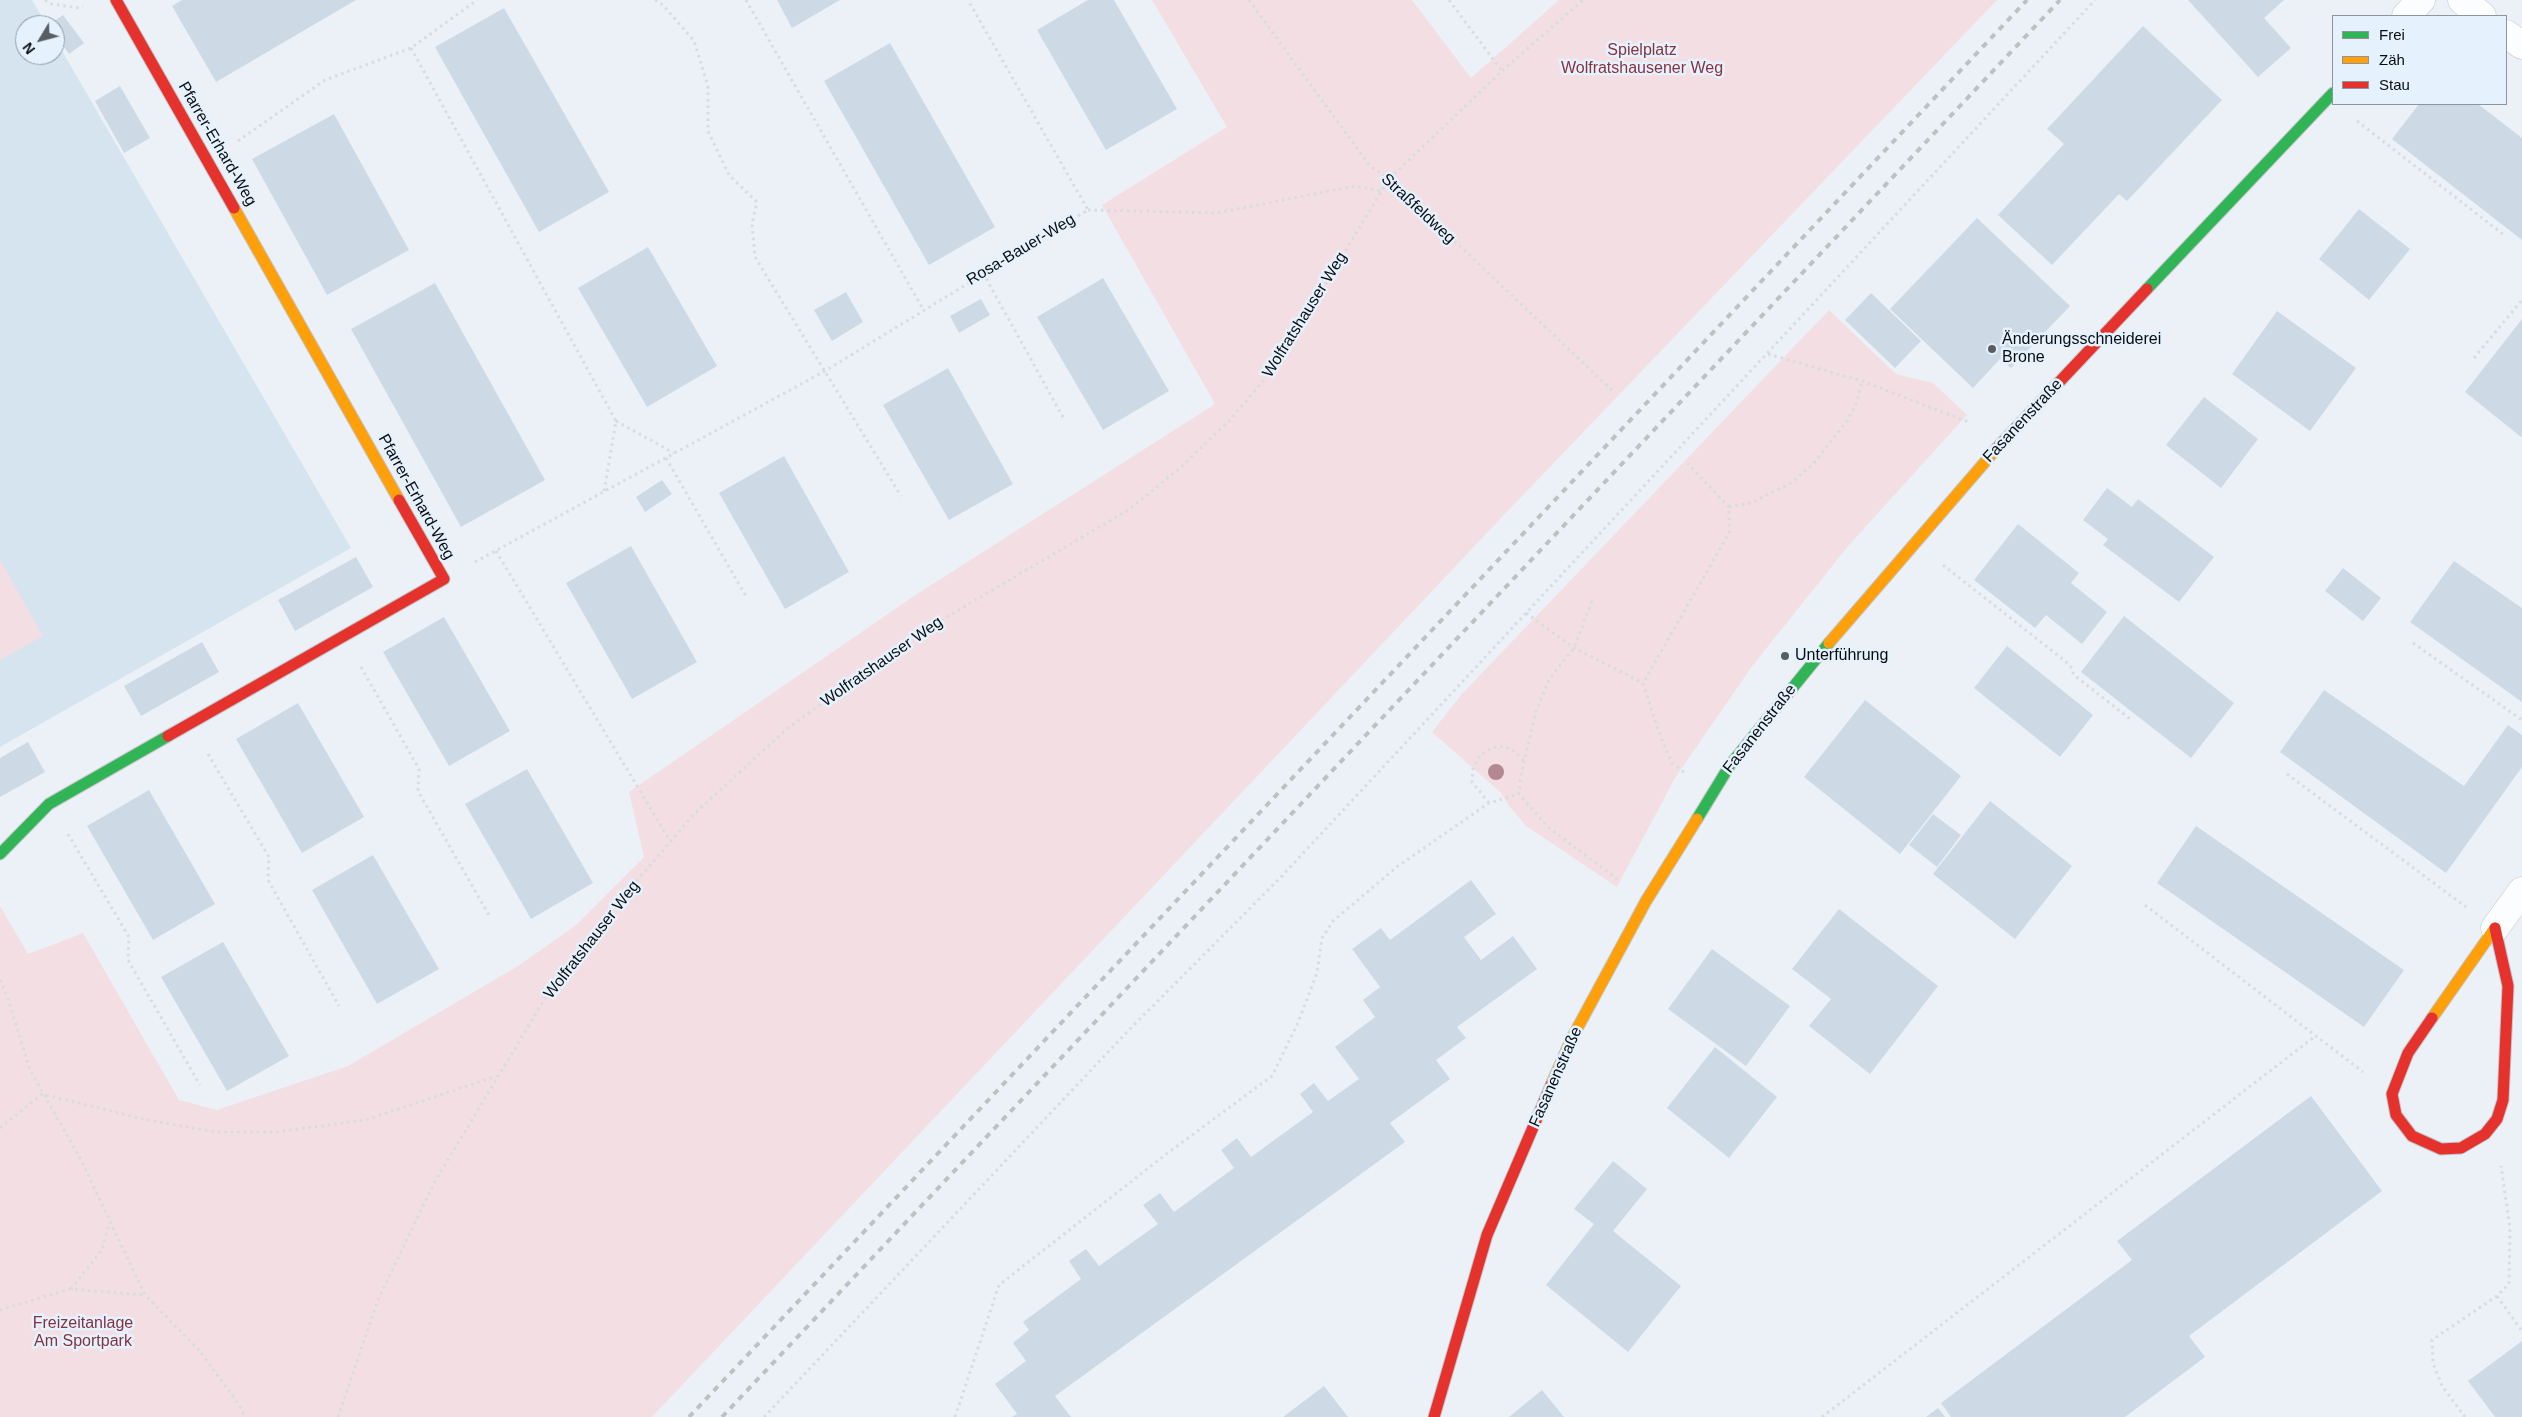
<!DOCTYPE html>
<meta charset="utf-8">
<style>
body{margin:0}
#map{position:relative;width:2522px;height:1417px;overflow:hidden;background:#ebf1f7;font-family:Arial,sans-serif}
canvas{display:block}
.legend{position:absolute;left:2332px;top:15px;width:175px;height:90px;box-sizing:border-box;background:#e5f2fd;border:1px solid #8d969f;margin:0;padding:6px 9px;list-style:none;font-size:15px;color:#090d11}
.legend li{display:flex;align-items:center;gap:10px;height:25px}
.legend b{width:25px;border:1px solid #8d969f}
.north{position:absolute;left:15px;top:15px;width:50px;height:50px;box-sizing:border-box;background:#e5f2fd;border:1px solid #8d969f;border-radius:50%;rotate:233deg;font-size:14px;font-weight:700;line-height:20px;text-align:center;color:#090d11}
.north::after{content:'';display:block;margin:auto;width:18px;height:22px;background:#585d62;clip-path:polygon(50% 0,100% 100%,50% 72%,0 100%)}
</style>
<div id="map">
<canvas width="2522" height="1417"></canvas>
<ul class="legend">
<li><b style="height:6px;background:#30b455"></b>Frei</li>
<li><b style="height:6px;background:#ff9f0a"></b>Zäh</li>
<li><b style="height:6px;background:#e5322d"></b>Stau</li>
</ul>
<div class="north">N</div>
</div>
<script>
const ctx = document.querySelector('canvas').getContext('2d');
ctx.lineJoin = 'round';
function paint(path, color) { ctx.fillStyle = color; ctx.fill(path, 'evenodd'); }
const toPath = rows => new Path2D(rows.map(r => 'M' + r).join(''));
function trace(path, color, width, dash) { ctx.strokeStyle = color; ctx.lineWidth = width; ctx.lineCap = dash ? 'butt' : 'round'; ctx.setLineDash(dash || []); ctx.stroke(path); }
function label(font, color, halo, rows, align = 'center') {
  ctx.font = font + ' Arial,sans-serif'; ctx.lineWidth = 5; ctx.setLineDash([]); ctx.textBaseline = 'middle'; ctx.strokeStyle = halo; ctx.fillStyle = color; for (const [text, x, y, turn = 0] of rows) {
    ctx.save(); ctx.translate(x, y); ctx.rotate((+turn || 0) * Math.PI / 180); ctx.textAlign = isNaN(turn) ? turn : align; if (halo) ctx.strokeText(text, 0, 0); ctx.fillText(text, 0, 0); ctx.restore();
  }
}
const built = toPath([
 [0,0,32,0,47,25,25,25,25,55,55,55,55,39,351,548,0,747]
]);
const green = toPath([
 [1152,0,1412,0,1471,78,1559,0,1997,0,1502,517,652,1417,0,1417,0,906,28,954,83,933,179,1100,217,1110,348,1066,518,966,575,926,644,857,629,792,914,596,1215,404,1102,205,1227,127],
 [1829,310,1896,374,1933,383,1967,415,1849,545,1753,665,1675,778,1617,887,1526,826,1509,806,1501,793,1432,732,1461,695],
 [0,560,43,636,0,660]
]);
const building = toPath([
 [182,0,356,0,216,82,172,6],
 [777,0,840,0,792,28],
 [1088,0,1114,0,1177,109,1106,150,1037,30],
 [2188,0,2284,0,2264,18,2291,48,2258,77],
 [504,8,609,192,539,232,435,47],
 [63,15,84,43,69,54,55,35,55,25,49,25],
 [2143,26,2222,100,2127,201,2119,194,2052,265,1998,215,2064,144,2047,129],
 [890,43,995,227,929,265,824,81],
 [120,86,150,138,124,153,95,101],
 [2419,104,2478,104,2522,138,2522,240,2392,139],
 [334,114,409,250,327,295,252,159],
 [2359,209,2410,249,2369,300,2319,259],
 [1977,218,2070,306,2011,368,2000,359,1973,388,1890,309],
 [648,247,717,366,647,407,578,288],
 [1103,278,1169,391,1103,430,1037,317],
 [435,283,545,480,461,527,351,329],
 [846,292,863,322,832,341,814,310],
 [1871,293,1921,341,1895,368,1845,320],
 [981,299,990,315,959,333,950,316],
 [2277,311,2356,368,2310,431,2232,374],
 [2522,319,2522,436,2521,437,2465,392],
 [948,368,1013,484,949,520,883,405],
 [2204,397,2258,439,2221,488,2166,445],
 [784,456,849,572,785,609,719,493],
 [662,480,672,494,645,512,636,497],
 [2107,488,2132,507,2138,499,2214,557,2179,602,2103,545,2108,539,2083,520],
 [2018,524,2079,573,2071,583,2107,612,2082,644,2046,615,2035,628,1974,580],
 [631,546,697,662,632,699,566,583],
 [356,557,373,587,295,631,278,600],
 [2454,561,2522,608,2522,702,2410,622],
 [2343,568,2381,598,2363,621,2325,591],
 [2124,616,2234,703,2191,758,2081,672],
 [444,617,510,731,449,766,383,652],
 [202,642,219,672,141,716,124,686],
 [2007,646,2093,715,2060,757,1974,688],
 [2324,690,2464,786,2508,725,2522,735,2522,767,2446,873,2280,752],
 [1865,700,1961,776,1900,854,1804,777],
 [298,703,364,817,302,853,236,739],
 [28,742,45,772,0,797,0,758],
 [527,769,593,883,531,919,465,804],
 [149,790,215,904,153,940,87,826],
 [1990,801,2072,866,2015,939,1933,874],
 [1933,814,1961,835,1937,867,1909,845],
 [2196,826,2404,970,2364,1027,2157,883],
 [373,855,439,969,377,1004,312,890],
 [1471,880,1496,914,1464,937,1481,960,1513,936,1537,969,1457,1027,1466,1038,1436,1060,1450,1079,1390,1123,1405,1142,1055,1396,1071,1417,1012,1417,1017,1414,995,1384,1026,1361,1013,1343,1029,1330,1023,1322,1081,1279,1069,1261,1086,1249,1099,1266,1158,1224,1143,1205,1160,1193,1174,1212,1234,1168,1221,1150,1237,1138,1251,1157,1313,1112,1300,1094,1314,1083,1328,1101,1359,1079,1335,1047,1375,1017,1363,1000,1380,987,1352,949,1381,928,1390,940],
 [1839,909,1938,986,1870,1074,1809,1026,1831,999,1792,969],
 [223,942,289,1056,227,1091,161,977],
 [1712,949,1790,1006,1746,1066,1668,1009],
 [1715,1047,1777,1097,1729,1158,1667,1108],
 [2311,1096,2382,1191,2189,1336,2205,1357,2125,1417,1951,1417,1941,1403,2132,1260,2117,1241],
 [1613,1161,1647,1189,1613,1231,1681,1286,1628,1352,1546,1285,1594,1224,1574,1209],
 [2522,1341,2522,1417,2495,1417,2468,1381],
 [1324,1386,1348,1417,1283,1417],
 [1542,1390,1564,1417,1509,1417],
 [1938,1408,1945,1417,1926,1417]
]);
const path = toPath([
 [45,0,52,4,79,8,83,7],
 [655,0,663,5,694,41,708,86,708,131,729,175,757,202,752,224,755,257,901,496],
 [746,0,923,309],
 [1249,0,1369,165,1389,179,1615,393],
 [1449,0,1502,71],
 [411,48,616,421,604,492],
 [2357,121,2504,235],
 [238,141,325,80,411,48,477,0],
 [1088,210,1217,213,1355,186,1381,191],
 [983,273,1064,419],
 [1768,354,1862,381,1971,423],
 [2474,358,2522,300],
 [616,421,674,453],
 [666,458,747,598],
 [1729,507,1751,503,1791,483,1813,464,1847,421,1857,402,1862,381],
 [496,551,670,841],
 [475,562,825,371,1088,210,968,0],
 [1943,565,2070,665,2074,675,2130,719],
 [1592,601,1574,648,1550,678,1536,711,1521,775,1519,794,1548,827,1617,879],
 [1526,613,1574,648,1643,683],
 [2413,643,2522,720],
 [361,667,419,769,418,791,490,917],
 [208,754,269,857,268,880,339,1006],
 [1684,772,1672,763,1658,730,1643,683,1729,533,1729,507,1688,464],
 [2287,774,2466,907],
 [1489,803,1472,782,1473,769,1480,755,1492,748,1504,746,1514,751,1524,761],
 [68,834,129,937,128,960,200,1085],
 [2145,905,2363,1072],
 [0,980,8,999,30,1070,81,1160,145,1295,199,1350,239,1405,245,1417],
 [0,1128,42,1094,147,1120,216,1132,276,1132,366,1120,497,1076],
 [71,1289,102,1250,109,1222],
 [2497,1296,2522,1331],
 [0,1310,70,1289,145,1295],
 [338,1417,378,1300,434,1183,544,1000,611,911,694,814,788,728,916,635,1130,509,1181,467,1229,421,1275,367,1389,179,1502,71,1583,0],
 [764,1417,1127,1032,1282,876,2095,0],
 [955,1417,999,1285,1165,1155,1272,1076,1297,1025,1317,973,1322,938,1333,921,1398,866,1489,803,1519,794],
 [1822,1417,2314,1037],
 [2465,1417,2442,1386,2433,1363,2432,1340,2497,1296,2509,1284,2510,1228,2501,1166]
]);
const street = toPath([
 [2462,0,2482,16],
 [2406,16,2421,0],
 [2506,34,2522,45],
 [2495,928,2522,891]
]);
const fast = toPath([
 [2147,289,2333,93],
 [1697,819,1730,765,1829,643],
 [0,854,49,804,168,736]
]);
const slow = toPath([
 [234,208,399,500],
 [1829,643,1997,448],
 [2432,1018,2495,928],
 [1552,1083,1572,1038,1646,901,1697,819]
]);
const jam = toPath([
 [116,0,234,208],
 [1997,448,2147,289],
 [168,736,444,579,399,500],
 [2432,1018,2408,1053,2392,1094,2396,1115,2412,1136,2441,1149,2461,1148,2485,1134,2497,1119,2503,1100,2508,986,2495,928],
 [1434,1417,1487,1235,1552,1083]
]);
const rail = toPath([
 [689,1417,2027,0],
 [722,1417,2060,0]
]);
const trees = [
 [1496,772]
];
const markers = [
 [1992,349,5,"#585d62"],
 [1785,656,5,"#585d62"]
];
const parkNames = [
 ["Spielplatz",1642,51],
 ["Wolfratshausener Weg",1642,69],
 ["Freizeitanlage",83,1324],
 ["Am Sportpark",83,1342]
];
const streetNames = [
 ["Pfarrer-Erhard-Weg",217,144,60],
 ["Straßfeldweg",1418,209,43],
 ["Rosa-Bauer-Weg",1021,250,-31],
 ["Wolfratshauser Weg",1305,315,-58],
 ["Fasanenstraße",2023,421,-47],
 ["Pfarrer-Erhard-Weg",416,497,61],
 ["Wolfratshauser Weg",882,662,-35],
 ["Fasanenstraße",1760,729,-52],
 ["Wolfratshauser Weg",592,940,-52],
 ["Fasanenstraße",1556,1077,-66]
];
const poiNames = [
 ["Änderungsschneiderei",2002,340],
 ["Brone",2002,358],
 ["Unterführung",1795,656]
];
paint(built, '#d6e4ef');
paint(green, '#f3dfe3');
paint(building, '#cddae5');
trace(street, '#c1c6ca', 29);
trace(fast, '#c1c6ca', 13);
trace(slow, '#c1c6ca', 13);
trace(jam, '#c1c6ca', 13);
trace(path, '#d9dcde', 3, [2.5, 4]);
trace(street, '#fcfdfe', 28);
trace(fast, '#30b455', 11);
trace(slow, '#ff9f0a', 11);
trace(jam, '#e5322d', 11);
trace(rail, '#bec0c1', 4, [6, 6]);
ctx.fillStyle = '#b38892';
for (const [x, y] of trees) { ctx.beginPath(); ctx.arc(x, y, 8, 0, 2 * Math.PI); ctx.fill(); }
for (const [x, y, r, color] of markers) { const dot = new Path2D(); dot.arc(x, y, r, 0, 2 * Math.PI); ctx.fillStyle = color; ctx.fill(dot); trace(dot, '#e5f2fd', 2); }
label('16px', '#86323f', '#e5f2fd', parkNames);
label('16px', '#090d11', '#e5f2fd', streetNames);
label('16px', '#090d11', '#e5f2fd', poiNames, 'left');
</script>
